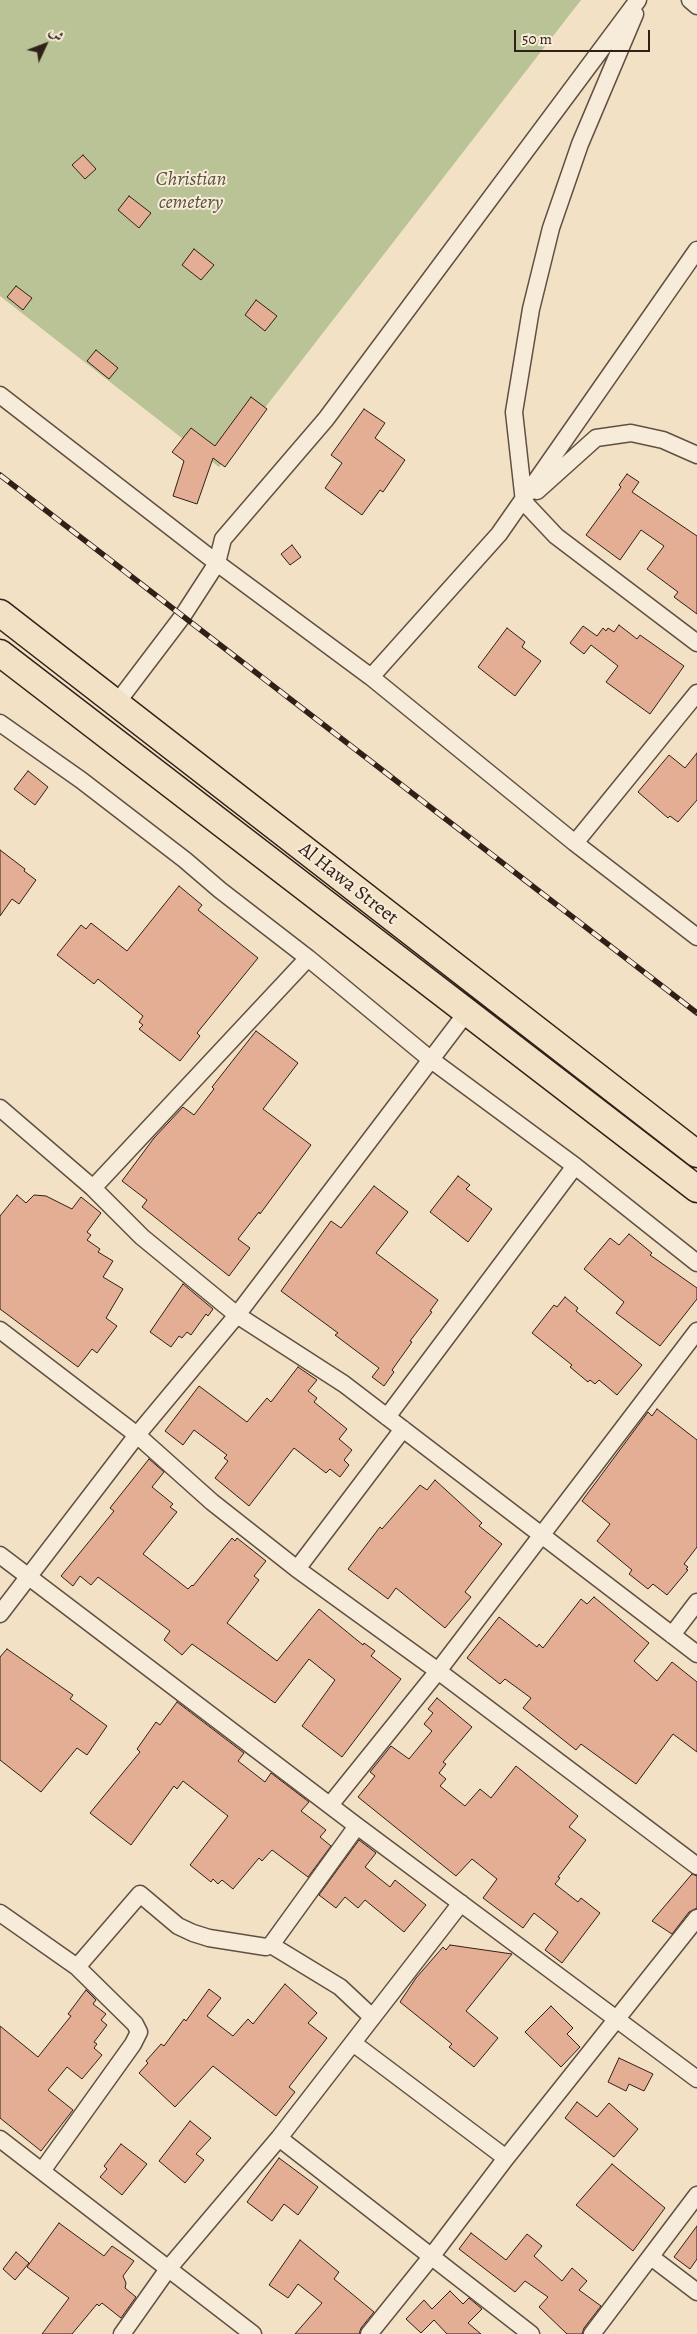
<!DOCTYPE html>
<meta charset="utf-8">
<style>
body{margin:0}
#map{position:relative;width:697px;height:2334px;overflow:hidden;background:#f2e1c5;font-family:Alegreya,Amiri,serif}
canvas{display:block}
.north{position:absolute;left:20px;top:20px;width:50px;height:50px;-webkit-text-stroke:4px #f7ecd9;paint-order:stroke;rotate:47deg;font-size:14px;font-weight:700;line-height:20px;text-align:center;color:#312017}
.north::after{content:'';display:block;margin:auto;width:18px;height:22px;background:#312017;clip-path:polygon(50% 0,100% 100%,50% 72%,0 100%)}
.scale{position:absolute;left:514px;top:30px;width:136px;height:22px;box-sizing:border-box;border:2px solid #312017;border-top:0;padding-left:6px;font-size:15px;line-height:18px;white-space:nowrap;color:#312017;-webkit-text-stroke:4px #f7ecd9;paint-order:stroke}
</style>
<div id="map">
<canvas width="697" height="2334"></canvas>
<div class="north">ش</div>
<div class="scale">50 m</div>
</div>
<script>
const ctx = document.querySelector('canvas').getContext('2d');
ctx.lineJoin = 'round';
function paint(path, color) { ctx.fillStyle = color; ctx.fill(path, 'evenodd'); }
const toPath = rows => new Path2D(rows.map(r => 'M' + r).join(''));
function trace(path, color, width, dash) { ctx.strokeStyle = color; ctx.lineWidth = width; ctx.lineCap = dash ? 'butt' : 'round'; ctx.setLineDash(dash || []); ctx.stroke(path); }
function label(font, color, halo, rows, align = 'center') {
  ctx.font = font + ' Alegreya,serif'; ctx.lineWidth = 4; ctx.setLineDash([]); ctx.textBaseline = 'middle'; ctx.strokeStyle = halo; ctx.fillStyle = color; for (const [text, x, y, turn = 0] of rows) {
    ctx.save(); ctx.translate(x, y); ctx.rotate((+turn || 0) * Math.PI / 180); ctx.textAlign = isNaN(turn) ? turn : align; if (halo) ctx.strokeText(text, 0, 0); ctx.fillText(text, 0, 0); ctx.restore();
  }
}
const green = toPath([
 [0,0,581,0,219,467,0,296]
]);
const building = toPath([
 [83,155,96,169,85,179,72,165,83,155],
 [129,196,151,213,139,228,118,210,129,196],
 [194,249,214,265,201,280,182,265,194,249],
 [16,286,32,298,23,310,7,297,16,286],
 [256,300,277,316,265,331,245,315,256,300],
 [96,350,118,368,109,379,87,361,96,350],
 [251,397,267,409,225,467,213,458,197,504,173,496,184,461,172,452,191,428,215,446,251,397],
 [364,409,385,423,375,438,405,460,383,492,380,490,362,515,325,488,342,463,331,455,364,409],
 [627,474,639,482,632,492,697,536,697,614,674,597,678,592,647,569,664,546,641,530,620,560,586,535,621,487,619,485,627,474],
 [292,545,301,557,290,565,281,554,292,545],
 [619,625,637,639,640,635,684,666,650,714,606,682,618,666,591,645,584,654,570,643,583,626,597,636,603,628,606,631,608,628,614,632,619,625],
 [507,628,525,642,522,647,541,661,515,696,478,667,507,628],
 [697,753,697,800,678,822,670,816,668,818,638,792,669,755,685,768,697,753],
 [28,771,48,787,35,805,14,789,28,771],
 [0,850,25,869,24,871,36,880,19,904,12,899,0,916,0,850],
 [179,886,202,905,198,910,258,958,197,1033,200,1036,180,1061,139,1029,143,1025,139,1022,143,1016,98,979,94,984,57,955,81,925,86,929,91,923,127,951,179,886],
 [256,1031,298,1063,263,1109,311,1145,260,1214,259,1212,238,1239,250,1248,229,1276,142,1207,147,1200,122,1181,154,1138,183,1107,194,1115,214,1089,212,1087,256,1031],
 [458,1176,470,1185,466,1189,492,1209,468,1242,430,1212,458,1176],
 [374,1186,408,1212,376,1253,438,1300,430,1311,432,1312,410,1341,412,1342,392,1370,394,1372,384,1386,372,1377,379,1368,335,1335,338,1333,281,1291,331,1221,341,1228,374,1186],
 [17,1195,26,1203,34,1195,46,1196,72,1209,81,1197,101,1213,87,1232,91,1235,87,1240,100,1249,98,1252,113,1261,103,1277,123,1289,106,1318,117,1326,97,1353,92,1349,78,1367,0,1309,0,1216,17,1195],
 [629,1234,652,1253,650,1255,697,1288,697,1299,660,1346,616,1313,624,1302,584,1269,610,1238,619,1245,629,1234],
 [183,1284,213,1309,208,1316,206,1314,191,1335,187,1332,182,1338,179,1336,171,1347,150,1332,183,1284],
 [565,1297,578,1308,576,1311,642,1365,617,1395,599,1380,595,1384,590,1380,588,1382,570,1367,572,1365,532,1333,554,1305,557,1307,565,1297],
 [298,1367,317,1380,308,1391,317,1398,314,1402,347,1429,339,1439,352,1450,344,1460,349,1465,340,1477,330,1469,326,1473,294,1448,249,1506,215,1478,228,1461,224,1458,227,1455,194,1430,183,1445,165,1431,199,1386,247,1422,267,1398,271,1402,298,1367],
 [657,1409,697,1440,697,1547,684,1564,688,1567,686,1569,688,1570,667,1595,653,1584,648,1589,629,1574,632,1570,597,1541,610,1524,582,1501,648,1412,652,1416,657,1409],
 [149,1459,164,1472,152,1487,173,1504,170,1507,177,1512,143,1554,188,1589,192,1585,193,1586,232,1538,235,1541,237,1538,266,1561,254,1576,259,1580,227,1623,277,1661,319,1609,363,1645,364,1643,375,1651,371,1656,401,1679,342,1757,302,1726,335,1680,309,1659,275,1703,192,1644,182,1655,164,1640,170,1631,98,1577,91,1585,80,1576,73,1586,61,1576,114,1511,110,1508,149,1459],
 [435,1480,482,1523,479,1526,502,1544,465,1592,471,1597,445,1628,396,1588,388,1599,348,1569,380,1527,382,1529,420,1485,427,1490,435,1480],
 [594,1597,649,1643,634,1661,657,1681,672,1662,697,1682,697,1752,673,1734,636,1784,581,1744,576,1750,523,1708,531,1698,505,1679,500,1684,467,1658,499,1617,537,1647,539,1644,543,1648,581,1599,587,1604,594,1597],
 [7,1649,73,1695,70,1699,107,1726,87,1755,77,1748,41,1792,0,1760,0,1657,7,1649],
 [437,1698,472,1727,443,1762,446,1764,439,1773,446,1779,440,1786,465,1806,480,1789,491,1798,516,1766,578,1816,569,1827,586,1840,558,1877,560,1878,555,1884,578,1902,581,1898,600,1913,562,1963,545,1950,558,1932,534,1913,523,1928,483,1898,497,1879,472,1859,456,1876,358,1797,375,1776,370,1772,391,1746,409,1759,432,1731,424,1724,433,1713,428,1709,437,1698],
 [177,1702,244,1753,238,1761,265,1782,271,1773,309,1802,301,1811,326,1830,320,1837,331,1846,308,1877,272,1850,262,1861,259,1858,233,1889,222,1880,218,1884,213,1879,211,1882,190,1865,228,1816,183,1781,177,1789,174,1786,131,1845,90,1813,140,1752,137,1749,156,1722,160,1725,177,1702],
 [359,1840,376,1853,365,1867,390,1887,395,1880,426,1905,404,1932,365,1900,358,1908,345,1897,336,1908,319,1895,359,1840],
 [692,1874,697,1876,697,1908,689,1912,672,1934,652,1921,692,1874],
 [450,1945,512,1954,466,2011,498,2038,474,2067,449,2047,452,2044,400,2002,416,1978,443,1947,446,1950,450,1945],
 [285,1984,317,2013,308,2023,327,2038,289,2087,295,2092,276,2116,213,2066,175,2107,139,2073,148,2063,146,2061,161,2044,164,2046,184,2019,186,2021,209,1989,221,1998,207,2016,233,2036,248,2019,253,2024,285,1984],
 [86,1990,96,2000,93,2004,106,2014,101,2020,107,2025,94,2042,97,2044,94,2048,102,2055,82,2079,67,2067,48,2090,73,2110,41,2151,0,2118,0,2026,38,2057,71,2016,68,2014,86,1990],
 [551,2006,573,2028,567,2034,580,2047,561,2067,525,2032,551,2006],
 [619,2058,653,2074,644,2091,629,2084,626,2091,608,2082,619,2058],
 [577,2102,597,2117,609,2103,638,2129,614,2157,565,2118,577,2102],
 [190,2121,211,2138,196,2154,204,2160,185,2183,159,2161,190,2121],
 [121,2144,147,2164,122,2195,100,2177,107,2169,104,2166,121,2144],
 [279,2158,318,2187,298,2215,284,2204,272,2221,247,2202,279,2158],
 [612,2164,665,2208,633,2251,576,2205,612,2164],
 [59,2223,104,2256,112,2246,134,2261,123,2276,126,2283,125,2288,136,2297,121,2318,102,2303,99,2306,97,2304,72,2334,42,2334,69,2298,27,2267,59,2223],
 [697,2226,697,2259,690,2269,674,2257,697,2226],
 [471,2233,506,2260,527,2234,542,2246,534,2256,562,2281,572,2268,587,2281,579,2290,601,2306,584,2328,582,2334,567,2334,539,2307,548,2297,525,2281,515,2292,459,2249,471,2233],
 [300,2240,339,2272,334,2279,374,2312,361,2328,359,2334,295,2334,322,2303,298,2284,288,2298,269,2285,300,2240],
 [16,2252,29,2263,15,2280,3,2269,16,2252],
 [450,2291,463,2304,469,2298,482,2309,468,2323,481,2334,447,2334,434,2320,421,2333,406,2319,424,2300,432,2309,450,2291]
]);
const minor = toPath([
 [690,0,697,6],
 [635,14,580,144,551,228,531,309,514,412,524,502,556,536,697,643],
 [0,395,217,563,371,677,575,843,697,937],
 [537,491,596,438,631,433,663,440,697,455],
 [371,677,499,534,697,250],
 [116,704,182,617,217,563,223,539,326,419,638,0],
 [0,723,81,780,185,860,220,890,308,958,430,1059,575,1166,697,1263],
 [575,843,697,693],
 [0,1108,93,1188,142,1237,237,1315,344,1384,697,1654],
 [93,1188,308,958],
 [0,1330,137,1435,212,1502,297,1569,438,1671,697,1866],
 [387,1417,575,1166],
 [0,1555,357,1826,697,2079],
 [297,1569,403,1429],
 [0,1614,137,1435,237,1315,467,1012],
 [672,1635,697,1602],
 [330,1805,438,1671,697,1331],
 [0,1913,77,1967,135,2024,139,2032,133,2044,42,2171],
 [271,1945,357,1826],
 [77,1967,140,1894,178,1926,193,1933,209,1938,266,1947,271,1945,340,1987,372,2017],
 [353,2043,506,2158],
 [279,2138,531,2334],
 [0,2139,253,2334],
 [651,2257,697,2292],
 [122,2334,168,2269,279,2138,461,1903],
 [369,2334,431,2257,506,2158,697,1918],
 [592,2334,697,2195]
]);
const trunk = toPath([
 [0,613,697,1154],
 [0,653,697,1189]
]);
const rail = toPath([
 [0,475,697,1013]
]);
const parkNames = [
 ["Christian",191,180],
 ["cemetery",191,203]
];
const streetNames = [
 ["Al Hawa Street",348,884,38]
];
paint(green, '#b9c396');
paint(building, '#e4ae94');
trace(building, '#312017', 1);
trace(minor, '#615042', 19);
trace(trunk, '#312017', 29);
trace(minor, '#f7ecd9', 16);
trace(trunk, '#f2e1c5', 26);
trace(rail, '#312017', 5.5);
trace(rail, '#f7ecd9', 4, [11]);
label('italic 20px', '#5a513d', '#f7ecd9', parkNames);
label('20px', '#312017', '#f7ecd9', streetNames);
</script>
